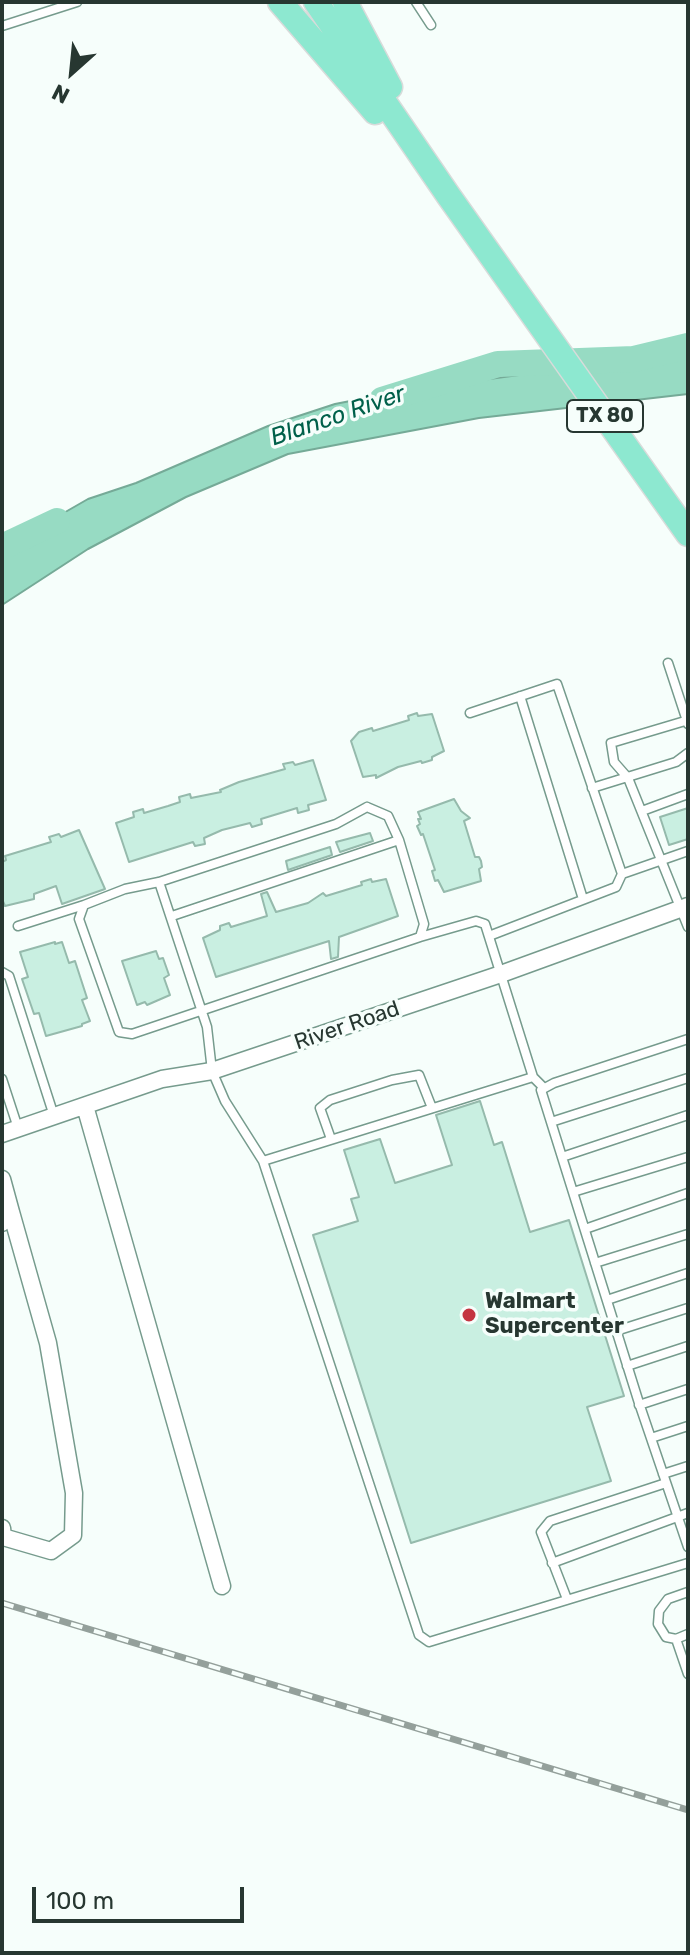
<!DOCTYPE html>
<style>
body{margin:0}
#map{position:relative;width:690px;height:1955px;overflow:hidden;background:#f6fefb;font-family:Rubik,sans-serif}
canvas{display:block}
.frame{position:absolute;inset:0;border:4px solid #273731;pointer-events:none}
.north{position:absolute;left:32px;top:32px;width:80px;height:80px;-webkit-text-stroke:6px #f6fefb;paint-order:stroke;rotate:207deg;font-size:22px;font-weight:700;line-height:32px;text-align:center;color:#273731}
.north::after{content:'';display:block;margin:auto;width:28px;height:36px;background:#273731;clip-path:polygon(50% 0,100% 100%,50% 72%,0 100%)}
.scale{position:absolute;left:32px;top:1887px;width:212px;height:36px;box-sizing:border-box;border:4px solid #273731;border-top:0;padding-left:10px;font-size:24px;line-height:28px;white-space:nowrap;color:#273731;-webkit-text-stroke:6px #f6fefb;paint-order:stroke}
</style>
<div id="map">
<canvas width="690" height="1955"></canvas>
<div class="frame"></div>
<div class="north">N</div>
<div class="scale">100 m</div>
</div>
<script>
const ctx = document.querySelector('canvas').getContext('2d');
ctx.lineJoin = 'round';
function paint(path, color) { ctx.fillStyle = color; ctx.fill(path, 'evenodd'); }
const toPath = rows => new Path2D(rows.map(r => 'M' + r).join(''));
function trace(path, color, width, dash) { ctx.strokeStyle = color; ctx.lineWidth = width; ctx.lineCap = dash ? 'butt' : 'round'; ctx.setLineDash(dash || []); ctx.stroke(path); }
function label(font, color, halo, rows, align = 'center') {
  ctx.font = font + ' Rubik,sans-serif'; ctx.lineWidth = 7; ctx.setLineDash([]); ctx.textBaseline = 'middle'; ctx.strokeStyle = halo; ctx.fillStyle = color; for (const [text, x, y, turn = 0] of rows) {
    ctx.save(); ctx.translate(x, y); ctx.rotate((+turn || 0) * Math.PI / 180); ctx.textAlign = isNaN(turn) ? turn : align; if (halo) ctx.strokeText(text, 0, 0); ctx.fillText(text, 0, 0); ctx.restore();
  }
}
const water = toPath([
 [688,352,688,394,479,418,288,454,186,497,88,549,2,605,2,552,34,530,88,499,136,483,268,426,335,404,401,391,688,352]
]);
const river = toPath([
 [382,400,498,364,634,359,688,346],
 [2,547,57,521]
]);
const building = toPath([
 [417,713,418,716,432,714,444,751,432,757,432,760,422,763,421,761,398,767,376,778,376,775,363,777,351,741,359,732,372,728,373,731,409,720,408,716,417,713],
 [313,760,326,800,308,805,309,810,298,813,297,808,284,812,261,819,262,824,252,827,250,823,222,830,204,838,205,844,195,846,193,842,129,862,116,823,134,817,133,812,143,809,144,813,168,806,180,802,179,797,190,794,191,798,221,792,220,790,239,782,285,769,283,764,293,762,295,765,313,760],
 [454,799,461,811,470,818,464,821,475,857,479,857,481,861,482,867,479,869,481,881,444,892,438,880,435,881,432,871,435,870,423,834,421,835,417,826,420,824,418,819,421,819,418,812,454,799],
 [688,808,688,839,669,845,660,817,688,808],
 [79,830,105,889,62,904,56,886,34,894,34,899,5,906,2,899,2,862,6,860,5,856,51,842,49,837,59,834,61,837,79,830],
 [370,833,373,841,340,852,336,842,370,833],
 [330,847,332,855,288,870,286,861,330,847],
 [371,879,372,882,386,879,398,916,339,937,338,957,331,959,329,941,216,977,203,938,220,930,220,926,229,923,231,927,267,916,261,894,267,892,276,912,308,903,323,893,326,896,362,885,361,882,371,879],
 [55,942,55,944,62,942,69,963,75,961,87,998,82,1000,90,1021,82,1024,82,1026,46,1036,39,1013,34,1014,22,979,28,977,20,952,55,942],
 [156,951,159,959,163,958,169,975,164,978,170,995,147,1005,145,1002,137,1005,122,961,156,951],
 [480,1101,494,1145,502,1142,530,1232,569,1220,624,1396,587,1407,611,1481,411,1543,313,1235,358,1221,351,1199,359,1197,344,1150,380,1139,395,1183,452,1165,436,1115,480,1101]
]);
const lane = toPath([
 [416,2,431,25],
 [2,26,77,2],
 [668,663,688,724],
 [520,696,583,899],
 [470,713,557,684,622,874,688,851],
 [685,721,611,743,614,762,628,778,688,927],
 [592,788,676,762,688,753],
 [367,807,388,816,399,840,424,924,420,937,132,1034,119,1032,79,919,84,905,125,889,159,882,336,824,367,807],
 [642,811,688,794],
 [159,882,207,1027,212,1071,225,1101,263,1161],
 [172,916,399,840],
 [18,926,84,905],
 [489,936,616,887,622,874],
 [420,937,476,921,485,924,533,1077],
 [2,972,9,976,54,1116],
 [688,1039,554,1083,541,1090,639,1403,688,1547],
 [2,1079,18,1128],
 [544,1088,533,1077,263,1161,419,1635,429,1642,688,1563],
 [551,1122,688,1078],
 [331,1139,320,1108,330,1100,392,1080,419,1075,432,1108],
 [562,1157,688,1115],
 [573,1192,688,1157],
 [585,1229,688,1193],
 [595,1263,688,1234],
 [607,1300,688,1273],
 [616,1331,688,1308],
 [627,1366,688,1346],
 [639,1405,688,1389],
 [651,1438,688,1426],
 [663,1474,688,1466],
 [552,1563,688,1513],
 [567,1599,541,1532,550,1521,666,1483],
 [688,1634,676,1639,688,1674],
 [676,1639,666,1637,658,1624,659,1611,668,1599,688,1592]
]);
const street = toPath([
 [85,1106,222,1586],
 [2,1134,162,1079,212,1071,501,974,688,906],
 [2,1179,11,1212],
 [2,1223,11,1212,48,1343,74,1493,73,1535,51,1551,3,1537,2,1528]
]);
const primary = toPath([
 [280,2,375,112],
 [316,2,448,195,688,534],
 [345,2,390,87]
]);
const rail = toPath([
 [2,1603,688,1810]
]);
const markers = [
 [469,1315,8,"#c43441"]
];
const shields = [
 [605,416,76]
];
const shieldNames = [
 ["TX 80",605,416]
];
const streetNames = [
 ["River Road",347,1026,-19]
];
const poiNames = [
 ["Walmart",485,1302],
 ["Supercenter",485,1327]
];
const waterNames = [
 ["Blanco River",338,416,-19]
];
paint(water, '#97dbc3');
trace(water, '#75aa97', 2);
trace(river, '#97dbc3', 26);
paint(building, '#c9efe1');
trace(building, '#95baac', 2);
trace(lane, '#769b8d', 11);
trace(street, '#769b8d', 19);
trace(primary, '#d8dbda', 27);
trace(lane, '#fff', 8);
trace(street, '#fff', 16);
trace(primary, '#8de8d0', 24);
trace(rail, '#94a09b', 7);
trace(rail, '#f6fefb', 4, [12]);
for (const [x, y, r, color] of markers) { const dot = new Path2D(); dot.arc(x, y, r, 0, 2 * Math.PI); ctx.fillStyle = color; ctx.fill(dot); trace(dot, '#f6fefb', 3); }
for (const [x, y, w] of shields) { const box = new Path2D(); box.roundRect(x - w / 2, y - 16, w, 32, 6); ctx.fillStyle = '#f6fefb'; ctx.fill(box); trace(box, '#273731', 2); }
label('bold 20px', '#273731', null, shieldNames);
label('22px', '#273731', '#f6fefb', streetNames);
label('bold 22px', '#273731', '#f6fefb', poiNames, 'left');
label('italic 24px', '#00604a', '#f6fefb', waterNames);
</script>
